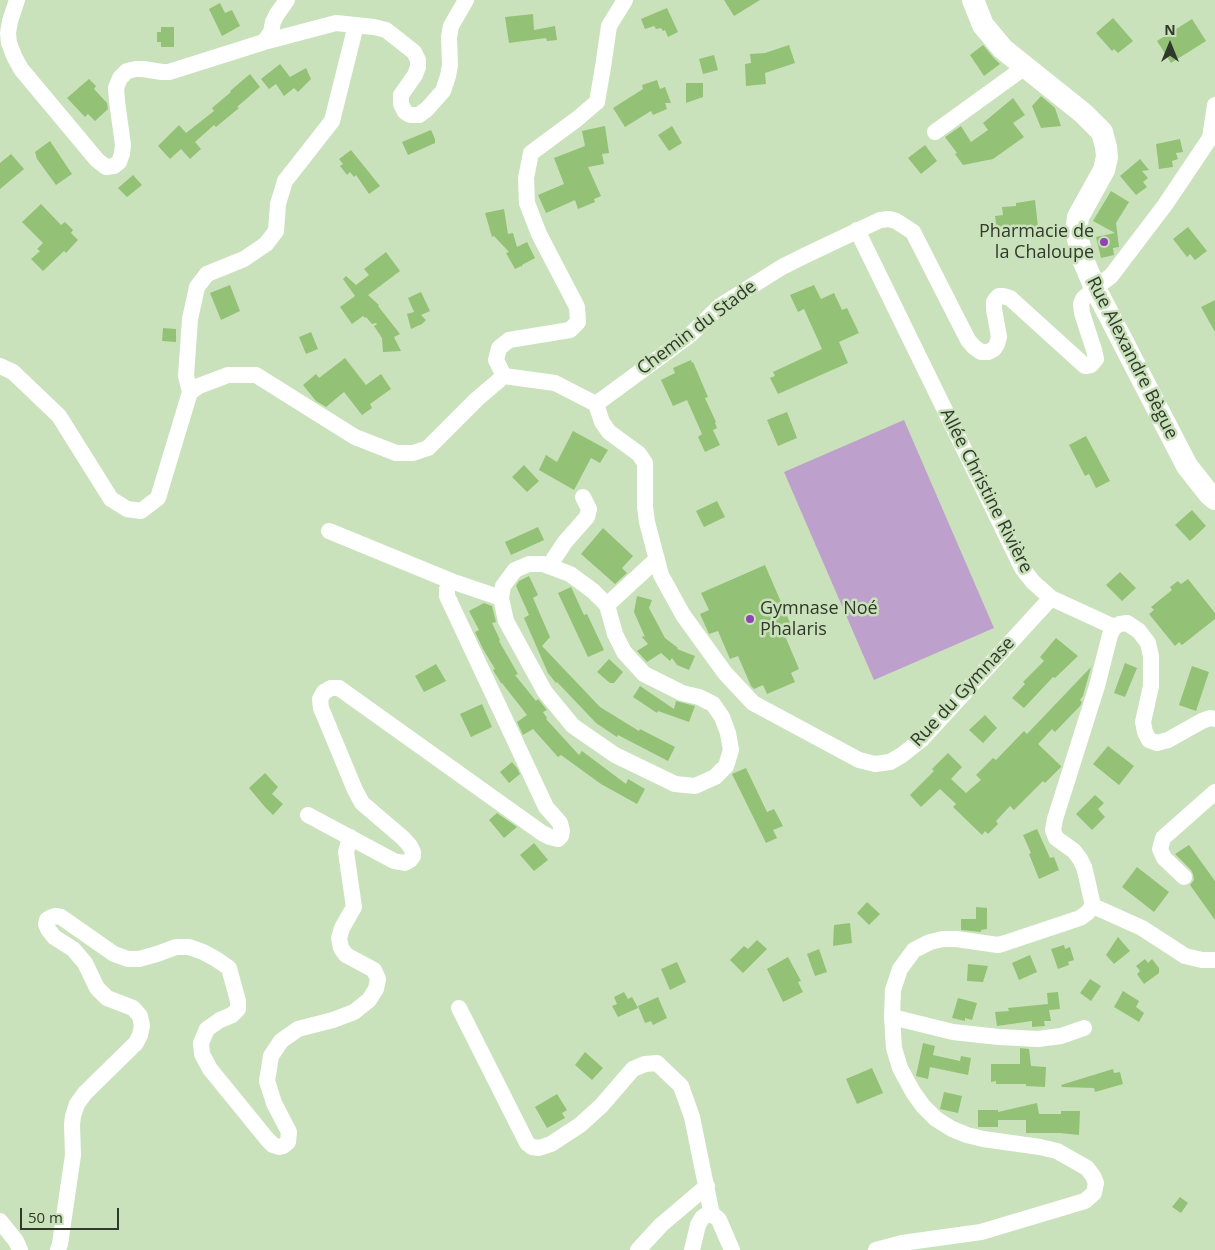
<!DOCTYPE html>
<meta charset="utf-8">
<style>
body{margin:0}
#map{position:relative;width:1215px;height:1250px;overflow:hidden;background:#cae2bb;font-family:"Open Sans",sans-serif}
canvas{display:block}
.north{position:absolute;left:1145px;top:20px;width:50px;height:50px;-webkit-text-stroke:4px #cae2bb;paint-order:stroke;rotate:0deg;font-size:14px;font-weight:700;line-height:20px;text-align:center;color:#30392a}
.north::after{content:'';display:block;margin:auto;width:18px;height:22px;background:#30392a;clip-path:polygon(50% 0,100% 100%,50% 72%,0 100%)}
.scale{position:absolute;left:20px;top:1208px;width:99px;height:22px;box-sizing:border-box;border:2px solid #30392a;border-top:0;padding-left:6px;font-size:15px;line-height:18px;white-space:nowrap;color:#30392a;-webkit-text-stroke:4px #cae2bb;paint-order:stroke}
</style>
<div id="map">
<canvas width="1215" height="1250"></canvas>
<div class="north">N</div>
<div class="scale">50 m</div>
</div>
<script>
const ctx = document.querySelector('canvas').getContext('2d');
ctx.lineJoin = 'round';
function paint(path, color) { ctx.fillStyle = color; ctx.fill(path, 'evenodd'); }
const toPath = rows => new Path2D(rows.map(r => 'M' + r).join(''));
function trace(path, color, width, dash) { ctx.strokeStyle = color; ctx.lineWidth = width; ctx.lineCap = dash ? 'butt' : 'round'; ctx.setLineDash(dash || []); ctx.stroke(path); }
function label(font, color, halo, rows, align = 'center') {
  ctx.font = font + ' "Open Sans",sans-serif'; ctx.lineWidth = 5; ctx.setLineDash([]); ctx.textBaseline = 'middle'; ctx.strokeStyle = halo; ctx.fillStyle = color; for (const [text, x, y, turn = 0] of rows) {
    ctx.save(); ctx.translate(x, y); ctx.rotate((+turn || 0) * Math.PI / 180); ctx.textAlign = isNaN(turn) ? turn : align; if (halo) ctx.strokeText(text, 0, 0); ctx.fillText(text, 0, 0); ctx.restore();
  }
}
const green = toPath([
 [904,420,994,628,874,680,784,472]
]);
const building = toPath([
 [724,0,760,0,734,16],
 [220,3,225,13,232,10,240,26,222,36,209,9],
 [667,8,678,32,668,37,665,30,663,31,661,28,656,29,654,26,645,29,641,19],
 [533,14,534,30,555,26,557,40,547,41,546,38,509,43,505,17],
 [1113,18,1133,41,1118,53,1114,49,1112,51,1096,33],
 [1192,19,1206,41,1171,63,1157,41],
 [161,27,174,27,174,47,161,47,161,42,157,42,157,32,161,32],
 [789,45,795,63,765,73,766,84,746,86,745,64,751,63,750,54,765,53],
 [983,45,993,57,1000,64,984,76,970,55],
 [714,55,718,70,703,74,699,59],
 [280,64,290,77,306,68,311,79,298,92,294,88,284,96,276,84,269,89,261,79],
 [250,74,260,87,237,107,239,108,216,127,214,125,195,142,201,149,190,159,181,149,170,159,158,146,179,125,186,133,214,111,212,108,231,92,230,91],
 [89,79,96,86,94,89,107,103,108,109,95,121,88,114,85,117,67,98],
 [657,80,660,89,665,87,671,103,665,103,667,109,653,115,651,111,625,127,613,108,643,89,642,85],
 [686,83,703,83,703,97,686,103],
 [1041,96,1055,108,1061,126,1041,128,1032,106],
 [1013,98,1025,115,1013,123,1024,137,993,159,963,165,955,154,957,153,945,137,961,126,971,142,988,130,983,123],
 [605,126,609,153,602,154,604,164,588,167,601,196,594,199,595,202,578,209,575,200,546,213,538,195,564,184,554,158,585,146,582,131],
 [672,126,682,143,669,151,658,135],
 [431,130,435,139,435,143,408,155,402,142],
 [1180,139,1183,152,1176,153,1178,159,1172,161,1173,167,1159,169,1156,144],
 [50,141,72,174,56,185,37,159,35,152],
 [925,145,937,161,921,174,908,158],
 [351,150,380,186,369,194,356,175,354,177,350,172,347,175,340,166,343,164,339,159],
 [11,154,24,169,0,189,0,163],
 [1140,159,1149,170,1142,171,1148,178,1143,182,1147,187,1136,195,1120,176],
 [133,175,142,185,127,197,118,188],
 [1111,191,1129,202,1116,223,1119,247,1113,248,1114,255,1101,258,1096,237,1115,233,1093,221],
 [1035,200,1038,227,997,230,995,216,1003,215,1002,207,1016,206,1016,203],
 [41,204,61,225,65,222,73,230,71,233,78,240,66,253,64,251,43,271,31,259,40,251,37,249,43,243,22,222],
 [504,209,508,234,513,233,517,247,527,242,535,258,522,265,522,267,521,266,515,269,506,253,509,252,494,236,492,237,485,213],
 [1188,227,1207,251,1195,260,1190,254,1187,257,1173,239],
 [386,252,400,271,368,295,379,305,378,306,400,334,394,337,401,351,383,352,382,338,374,326,377,324,376,323,372,324,366,317,365,318,363,316,352,324,340,307,355,296,343,279,346,276,356,285,369,275,364,269],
 [230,285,240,311,221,320,210,293],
 [814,285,821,299,834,293,842,310,847,308,859,333,839,342,848,363,778,394,770,378,775,376,773,372,822,349,804,309,798,312,790,295],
 [421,292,430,311,421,315,426,320,422,324,411,329,407,314,414,312,408,298],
 [1215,300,1215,332,1201,307],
 [163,328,176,329,176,342,162,341],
 [311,332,318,349,306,354,299,337],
 [345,358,366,385,381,374,391,389,370,404,372,408,362,415,344,392,326,407,316,401,303,385,316,374,319,378],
 [691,360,692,363,693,362,708,397,705,398,716,422,715,423,717,428,713,430,720,445,705,452,698,437,702,434,687,400,673,406,661,380,675,373,673,368],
 [787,412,797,438,778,446,767,420],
 [573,431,608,450,600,463,591,458,574,490,539,470,546,455,557,462],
 [1086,436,1110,481,1096,488,1089,474,1085,476,1069,445],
 [524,465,539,481,527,492,512,477],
 [717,501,725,517,704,527,696,511],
 [1192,510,1206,526,1190,541,1175,525],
 [538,527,544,540,511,555,505,542],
 [603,528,633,556,622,568,627,573,615,584,581,554],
 [765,565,794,632,785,636,799,669,791,673,795,682,767,694,763,685,754,689,751,686,738,656,730,659,718,631,709,634,700,614,709,610,701,593],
 [1120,572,1136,588,1122,601,1106,585],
 [529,576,538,595,533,598,550,637,542,646,600,707,639,731,640,729,675,747,668,761,618,735,617,737,596,723,557,682,556,683,548,673,524,618,529,615,516,586,519,581],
 [1188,579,1215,613,1215,619,1182,645,1179,642,1175,646,1149,614,1154,610,1151,607,1172,590,1170,587,1178,581,1181,584],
 [571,587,584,615,587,614,604,650,588,657,558,593],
 [637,596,652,600,649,608,665,638,678,648,677,649,695,656,689,670,677,665,672,658,670,661,661,653,647,662,637,651,648,644,642,637,643,636,645,637,634,612],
 [484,603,492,606,496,622,492,623,500,640,499,641,518,674,515,675,536,701,538,699,547,710,543,712,547,718,546,719,579,755,582,751,626,784,628,779,645,789,637,804,601,784,561,755,558,757,533,729,523,735,517,722,527,715,502,683,501,683,493,670,495,669,483,649,475,632,479,630,469,611],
 [1056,638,1078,656,1055,678,1053,677,1024,708,1012,698,1025,684,1023,682,1044,661,1040,657],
 [609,659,623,672,614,683,610,683,597,672],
 [1125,663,1137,668,1125,697,1114,693],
 [436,664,446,681,424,692,415,676],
 [1192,666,1209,672,1196,711,1179,705],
 [1091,667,1083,696,1080,700,1082,702,1080,706,1055,732,1052,729,1038,744,1061,766,1061,767,1045,783,1043,781,1014,810,1010,806,996,821,998,824,988,834,985,831,982,835,953,807,956,804,940,789,921,807,910,795,934,771,932,769,948,753,962,767,951,779,966,793,981,780,976,775,993,758,996,760,1024,731,1027,734],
 [640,686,674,709,676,701,695,706,689,722,658,711,657,713,633,697],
 [482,704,492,727,471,737,460,714],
 [985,715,997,728,983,743,969,730],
 [1108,746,1134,766,1119,785,1093,764],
 [512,762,517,768,520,774,509,783,500,772],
 [746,768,767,812,774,809,783,826,773,830,777,838,766,843,732,774],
 [265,773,278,787,272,794,283,804,273,815,265,807,249,788],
 [1095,795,1104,803,1098,809,1105,817,1092,830,1076,814],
 [497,813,517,827,504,838,489,820],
 [1037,829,1050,858,1054,857,1059,870,1039,879,1029,854,1031,853,1023,835],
 [534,843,548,860,534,871,520,855],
 [1189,845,1215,881,1215,920,1190,885,1194,880,1193,874,1191,870,1175,854],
 [1137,867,1169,892,1154,912,1122,887],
 [867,902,880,914,869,925,857,913],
 [976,907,987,908,987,929,981,930,981,932,961,930,961,919,976,919],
 [850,923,852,943,833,946,834,925],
 [1118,937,1130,951,1114,964,1106,955],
 [757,940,767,949,743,973,730,960,744,946,748,949],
 [1064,945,1065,949,1070,947,1074,960,1068,962,1069,965,1058,969,1051,949],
 [819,949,827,972,815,976,807,954],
 [1030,955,1037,972,1019,980,1012,963],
 [788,957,801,981,798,982,803,992,783,1002,767,969],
 [1145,959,1148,963,1152,959,1159,968,1159,973,1144,984,1137,974,1140,971,1136,966],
 [677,962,686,982,670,990,661,969],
 [968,964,988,966,983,982,967,981],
 [1090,979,1101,986,1091,1001,1080,993],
 [1123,991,1139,1001,1136,1007,1144,1013,1139,1022,1114,1007],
 [624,992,628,999,632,997,638,1008,618,1017,612,1006,617,1004,614,997],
 [1058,992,1060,1009,1049,1010,1051,1021,1044,1021,1045,1026,1032,1027,1032,1021,997,1026,995,1012,1009,1011,1008,1008,1048,1004,1047,993],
 [658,997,667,1018,653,1025,651,1021,645,1023,638,1006],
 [958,998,977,1003,972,1020,965,1018,965,1021,952,1018],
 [923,1043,935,1046,933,1055,960,1061,961,1056,971,1058,968,1075,930,1067,928,1079,916,1076],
 [1020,1048,1029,1049,1031,1066,1046,1067,1045,1087,1026,1086,1026,1084,996,1084,996,1081,991,1082,991,1064,1020,1064],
 [585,1052,603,1068,592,1080,575,1065],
 [872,1068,883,1093,857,1104,846,1079],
 [1113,1069,1114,1073,1120,1072,1123,1084,1095,1092,1094,1088,1062,1087,1061,1085],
 [944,1092,962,1096,958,1113,940,1109],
 [557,1094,567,1110,562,1113,565,1118,547,1128,535,1107],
 [1037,1103,1039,1114,1061,1114,1061,1111,1080,1111,1079,1135,1060,1133,1026,1133,1026,1120,998,1120,998,1127,978,1127,978,1110,998,1110,998,1112],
 [1180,1197,1188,1203,1181,1213,1172,1207]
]);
const minor = toPath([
 [17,0,10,21,8,33,9,43,14,56,21,69,97,160,106,167,114,166,119,162,122,154,123,145,117,101,116,88,120,78,127,71,136,69,143,69,162,72,169,72,264,42,336,23,374,27,386,30,414,52,418,60,418,67,415,75,401,95,401,104,405,112,410,115,419,115,427,109,443,91,448,76,450,65,449,37,451,26,466,0],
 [264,42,271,32,273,22,277,14,287,0],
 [935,132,1025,67],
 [857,230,1022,568,1033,582,1051,598,1114,627,1120,624,1127,623,1139,631,1148,643,1151,656,1151,686,1143,722,1145,732,1149,740,1157,743,1168,740,1202,721,1210,718,1215,719],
 [0,366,13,372,59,416,111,499,127,509,141,511,158,498,190,392,199,386,228,375,256,375,355,437,396,453,413,453,428,448,477,399,504,376],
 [190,392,186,376,190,319,197,287,207,274,244,259,266,244,276,231,278,204,285,181,332,121,356,25],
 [596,404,690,335,720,306,782,267,804,256,880,220,889,219,896,221,913,232,968,340,974,347,981,352,988,352,994,349,997,344,999,337,994,309,994,302,996,299,999,296,1003,296,1010,298,1085,366,1091,365,1096,359,1094,350,1082,313,1081,304,1083,299,1095,288,1111,276,1165,205,1210,138,1215,105],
 [596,404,602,422,609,432,639,454,645,463,645,507,647,522,661,575,683,615,725,673,753,703,859,760,875,764,890,762,902,755,922,739,1051,598],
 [596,404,555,383,504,376,496,360,499,348,509,340,570,330,578,322,577,307,539,234,527,203,526,178,531,153,577,119,597,102,603,67,609,26,625,0],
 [329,531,451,581],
 [529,564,543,564,570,574,593,591,607,605,615,634,624,652,644,674,682,693,699,697,713,704,722,717,728,733,731,750,726,766,715,777,695,786,675,784,615,755,573,726,545,692,506,621,501,598,503,586,515,570,529,564],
 [549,566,565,542,587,517,589,509,583,497],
 [607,605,657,559],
 [308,815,394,861,405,863,410,860,413,856,413,852,410,846,403,838,362,803,355,790,321,708,320,699,324,692,331,688,339,688,542,833,550,837,558,839,561,836,562,831,560,823,546,807,447,596,447,589,451,581,501,598],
 [1184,877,1164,858,1160,849,1163,838,1215,792],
 [1093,906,1142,928,1185,956,1202,960,1215,960],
 [459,1008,527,1143,532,1147,539,1148,551,1144,580,1125,601,1106,633,1069,645,1064,657,1063,681,1086,692,1117,712,1215],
 [892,1017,953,1032,999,1037,1038,1039,1061,1036,1084,1028],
 [0,1221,16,1241,20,1250],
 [58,1250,60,1244,73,1155,72,1125,73,1116,77,1104,85,1093,136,1043,140,1035,142,1026,140,1016,133,1008,107,998,97,988,85,963,73,949,54,937,48,929,46,924,47,920,50,918,55,916,61,917,114,954,128,959,139,959,157,954,176,947,189,947,203,952,216,959,229,968,238,1001,238,1009,232,1015,220,1020,207,1029,201,1043,202,1054,210,1069,267,1139,273,1145,279,1147,283,1146,288,1142,289,1132,274,1103,267,1081,271,1056,281,1041,298,1029,333,1020,354,1012,369,1000,376,989,378,979,374,970,346,955,341,948,339,938,342,928,354,907,346,852,350,837],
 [638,1250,661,1225,707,1186],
 [692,1250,698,1225,702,1218,706,1215,712,1215,716,1217,719,1220,732,1250],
 [876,1250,902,1243,981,1232,1085,1201,1094,1193,1096,1183,1093,1176,1087,1168,1057,1151,1040,1147,983,1139,967,1135,952,1129,936,1119,923,1106,913,1092,900,1068,894,1048,892,1017,893,990,900,969,914,950,930,942,943,939,956,939,998,945,1005,943,1080,918,1087,913,1093,906,1087,879,1084,867,1080,859,1074,851,1056,838,1053,830,1055,819,1097,686,1110,635,1114,627]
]);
const secondary = toPath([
 [973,0,983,25,1003,49,1083,113,1102,132,1106,147,1107,157,1104,170,1078,217,1077,226,1077,236,1084,262,1095,288,1187,466,1209,494,1215,499]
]);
const markers = [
 [1104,242,5,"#9143b4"],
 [750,619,5,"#9143b4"]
];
const poiNames = [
 ["Pharmacie de",1094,232],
 ["la Chaloupe",1094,253],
 ["Gymnase Noé",760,609,"left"],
 ["Phalaris",760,630,"left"]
];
const streetNames = [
 ["Chemin du Stade",697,328,-37],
 ["Rue Alexandre Bègue",1132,358,63],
 ["Allée Christine Rivière",986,491,63],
 ["Rue du Gymnase",963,692,-47]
];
paint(green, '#bda0cc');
paint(building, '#93c176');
trace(minor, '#fff', 16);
trace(secondary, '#fff', 22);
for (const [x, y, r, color] of markers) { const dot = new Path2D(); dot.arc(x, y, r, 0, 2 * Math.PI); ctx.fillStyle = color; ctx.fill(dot); trace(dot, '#cae2bb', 2); }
label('18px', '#30392a', '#cae2bb', poiNames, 'right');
label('18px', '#30392a', '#cae2bb', streetNames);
</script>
